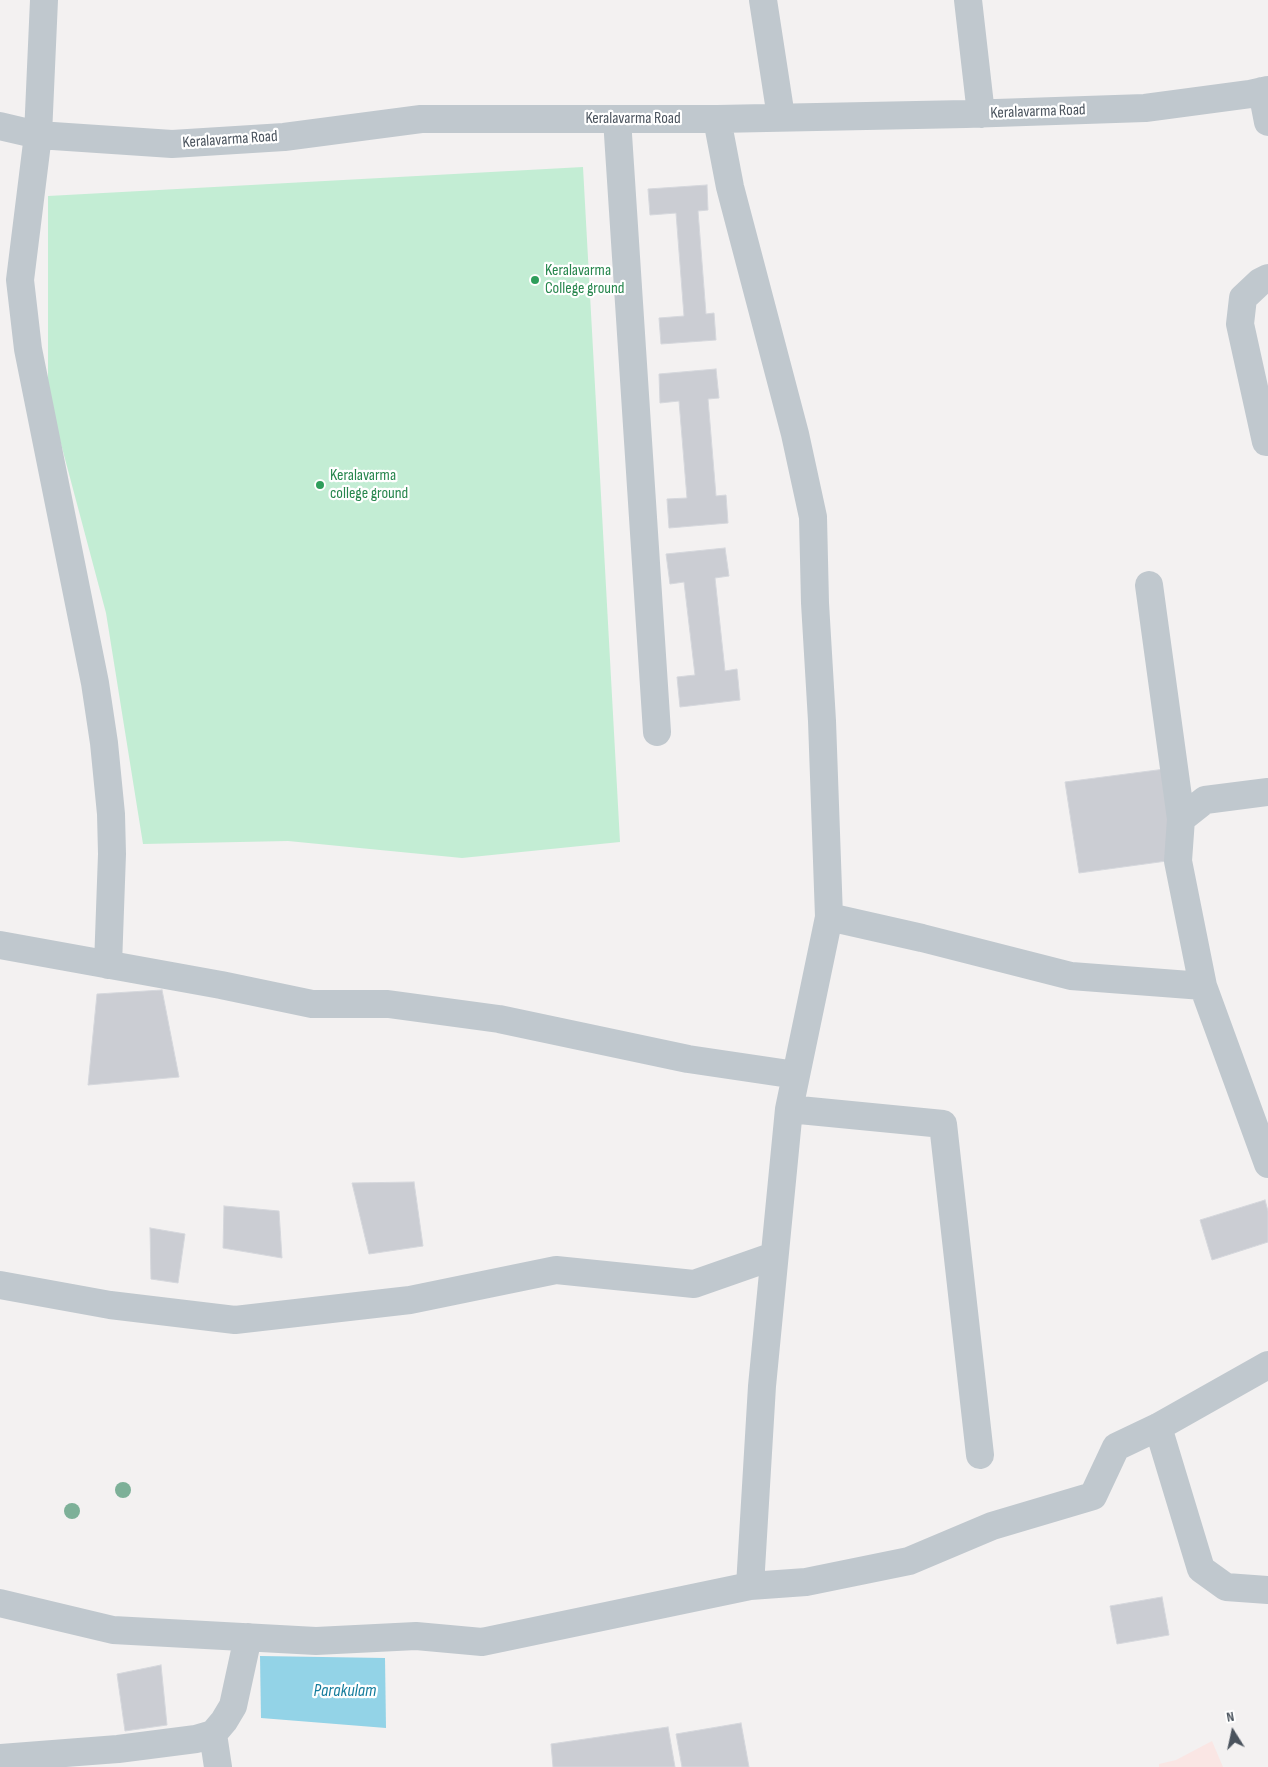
<!DOCTYPE html>
<style>
body{margin:0}
#map{position:relative;width:1268px;height:1767px;overflow:hidden;background:#f3f1f1;font-family:"Sofia Sans Condensed",sans-serif}
canvas{display:block}
.north{position:absolute;left:1208px;top:1707px;width:50px;height:50px;-webkit-text-stroke:4px #fff;paint-order:stroke;rotate:350deg;font-size:14px;font-weight:700;line-height:20px;text-align:center;color:#4a535d}
.north::after{content:'';display:block;margin:auto;width:18px;height:22px;background:#4a535d;clip-path:polygon(50% 0,100% 100%,50% 72%,0 100%)}
</style>
<div id="map">
<canvas width="1268" height="1767"></canvas>
<div class="north">N</div>
</div>
<script>
const ctx = document.querySelector('canvas').getContext('2d');
ctx.lineJoin = 'round';
function paint(path, color) { ctx.fillStyle = color; ctx.fill(path, 'evenodd'); }
const toPath = rows => new Path2D(rows.map(r => 'M' + r).join(''));
function trace(path, color, width, dash) { ctx.strokeStyle = color; ctx.lineWidth = width; ctx.lineCap = dash ? 'butt' : 'round'; ctx.setLineDash(dash || []); ctx.stroke(path); }
function label(font, color, halo, rows, align = 'center') {
  ctx.font = font + ' "Sofia Sans Condensed",sans-serif'; ctx.lineWidth = 4.5; ctx.setLineDash([]); ctx.textBaseline = 'middle'; ctx.strokeStyle = halo; ctx.fillStyle = color; for (const [text, x, y, turn = 0] of rows) {
    ctx.save(); ctx.translate(x, y); ctx.rotate((+turn || 0) * Math.PI / 180); ctx.textAlign = isNaN(turn) ? turn : align; if (halo) ctx.strokeText(text, 0, 0); ctx.fillText(text, 0, 0); ctx.restore();
  }
}
const medical = toPath([
 [1212,1741,1223,1767,1159,1767,1159,1764,1176,1760]
]);
const green = toPath([
 [583,167,620,842,462,858,288,841,143,844,106,613,48,395,48,196]
]);
const water = toPath([
 [260,1656,385,1658,386,1728,261,1718]
]);
const building = toPath([
 [707,185,708,210,698,211,706,314,714,313,716,340,661,344,659,318,684,316,676,213,650,215,648,189,707,185],
 [716,369,719,398,708,399,716,496,726,495,728,523,669,528,667,499,687,498,679,401,660,403,659,374,716,369],
 [725,548,729,576,715,578,725,671,737,669,740,700,680,707,677,677,695,675,684,582,670,584,666,554,725,548],
 [1165,769,1174,860,1079,873,1065,782,1165,769],
 [162,990,179,1077,88,1085,97,994,162,990],
 [414,1182,423,1246,369,1254,352,1183,414,1182],
 [1265,1200,1268,1211,1268,1242,1212,1260,1200,1220,1265,1200],
 [224,1206,279,1211,282,1258,223,1248,224,1206],
 [150,1228,185,1234,178,1283,151,1279,150,1228],
 [1162,1597,1169,1635,1117,1644,1110,1606,1162,1597],
 [161,1665,167,1725,125,1731,117,1674,161,1665],
 [741,1723,749,1767,682,1767,676,1734,741,1723],
 [668,1727,675,1767,553,1767,551,1744,668,1727]
]);
const minor = toPath([
 [44,0,38,135,20,280,28,349,95,683,104,743,111,814,112,854,108,965],
 [763,0,781,117],
 [968,0,981,114],
 [1262,91,1268,122],
 [617,119,657,732],
 [717,119,730,187,795,434,813,517,815,603,822,721,829,917],
 [0,126,38,135,172,144,284,137,421,119,717,119,966,114,1145,108,1250,94,1268,90],
 [1268,278,1260,282,1243,298,1240,324,1266,442,1268,442],
 [1149,585,1181,819],
 [1268,792,1205,800,1181,819,1178,861,1203,986,1071,976,922,938,829,917,789,1109,762,1386,750,1586,806,1582,909,1561,992,1526,1093,1496,1116,1447,1158,1427,1268,1365],
 [0,945,221,985,312,1004,388,1004,499,1019,688,1059,796,1075],
 [1203,986,1268,1164],
 [789,1109,943,1124,980,1455],
 [0,1285,110,1305,235,1320,410,1300,556,1270,694,1284,774,1256],
 [1158,1427,1201,1569,1226,1587,1268,1590],
 [0,1603,113,1630,316,1641,416,1636,482,1642,750,1586],
 [213,1734,218,1767],
 [0,1758,118,1749,196,1739,213,1734,224,1721,233,1706,248,1637]
]);
const trees = [
 [123,1490],
 [72,1511]
];
const markers = [
 [535,280,5,"#2e9e5b"],
 [320,485,5,"#2e9e5b"]
];
const streetNames = [
 ["Keralavarma Road",1038,112,-2],
 ["Keralavarma Road",633,119],
 ["Keralavarma Road",230,140,-4]
];
const leisureNames = [
 ["Keralavarma",545,271],
 ["College ground",545,289],
 ["Keralavarma",330,476],
 ["college ground",330,494]
];
const waterNames = [
 ["Parakulam",345,1691]
];
paint(medical, '#fae6e4');
paint(green, '#c3edd4');
paint(water, '#93d3e7');
paint(building, '#cbcdd3');
trace(building, '#d5d7dc', 1);
trace(minor, '#c0c8ce', 28);
ctx.fillStyle = '#7db098';
for (const [x, y] of trees) { ctx.beginPath(); ctx.arc(x, y, 8, 0, 2 * Math.PI); ctx.fill(); }
for (const [x, y, r, color] of markers) { const dot = new Path2D(); dot.arc(x, y, r, 0, 2 * Math.PI); ctx.fillStyle = color; ctx.fill(dot); trace(dot, '#fff', 2); }
label('16px', '#4a535d', '#fff', streetNames);
label('16px', '#27864d', '#fff', leisureNames, 'left');
label('italic 18px', '#167d9d', '#fff', waterNames);
</script>
